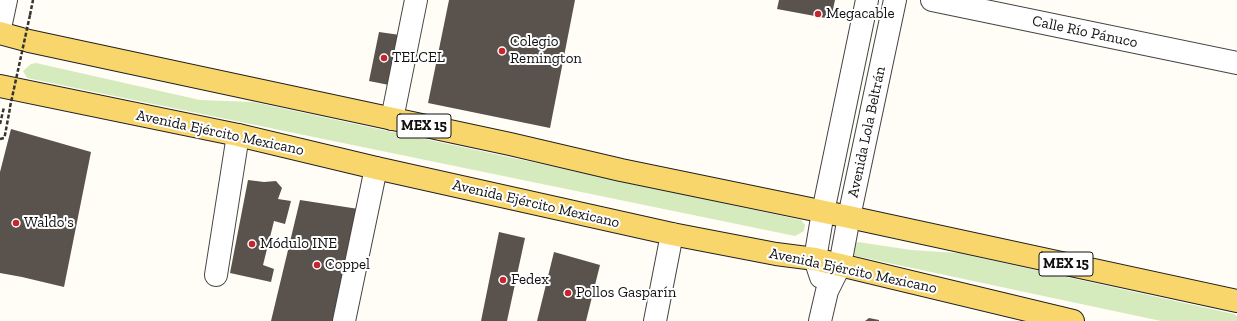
<!DOCTYPE html>
<meta charset="utf-8">
<style>
body{margin:0}
canvas{display:block;background:#fffdf5}
</style>
<canvas width="1237" height="321"></canvas>
<script>
const ctx = document.querySelector('canvas').getContext('2d');
ctx.lineJoin = 'round';
function paint(path, color) { ctx.fillStyle = color; ctx.fill(path, 'evenodd'); }
const toPath = rows => new Path2D(rows.map(r => 'M' + r).join(''));
function trace(path, color, width, dash) { ctx.strokeStyle = color; ctx.lineWidth = width; ctx.lineCap = dash ? 'butt' : 'round'; ctx.setLineDash(dash || []); ctx.stroke(path); }
function label(font, color, halo, rows, align = 'center') {
  ctx.font = font + ' "Zilla Slab",serif'; ctx.lineWidth = 4; ctx.setLineDash([]); ctx.textBaseline = 'middle'; ctx.strokeStyle = halo; ctx.fillStyle = color; for (const [text, x, y, turn = 0] of rows) {
    ctx.save(); ctx.translate(x, y); ctx.rotate((+turn || 0) * Math.PI / 180); ctx.textAlign = isNaN(turn) ? turn : align; if (halo) ctx.strokeText(text, 0, 0); ctx.fillText(text, 0, 0); ctx.restore();
  }
}
const green = toPath([
 [36,63,200,100,253,102,801,220,805,225,804,231,795,236,27,78,23,71,31,64],
 [858,242,911,250,958,253,1234,314,1237,316,1237,321,1161,321,851,255,853,244]
]);
const building = toPath([
 [449,0,575,0,550,128,428,103],
 [779,0,835,0,831,19,777,9],
 [379,32,400,35,389,85,369,81],
 [11,129,91,152,64,287,22,277,0,273,0,172],
 [248,180,264,182,276,181,282,188,278,199,291,201,285,224,274,221,263,265,274,269,271,282,230,273],
 [300,200,365,210,333,321,271,321],
 [499,232,525,238,507,321,481,321],
 [554,252,600,265,586,321,537,321],
 [869,318,879,320,879,321,865,321]
]);
const path = toPath([
 [30,15,33,0],
 [0,124,4,107],
 [0,139,4,138,5,135,10,108]
]);
const minor = toPath([
 [932,0,1237,63],
 [0,28,6,0],
 [392,119,416,0],
 [216,275,238,135],
 [821,277,815,259,823,212,867,0],
 [344,321,376,168],
 [655,321,672,234],
 [820,321,827,291,840,265,849,217,895,0]
]);
const major = toPath([
 [0,33,29,41,510,144,621,170,849,217,1237,301],
 [0,86,238,135,376,168,672,234,776,254,815,259,840,265,1073,321]
]);
const pathBridge = toPath([
 [10,107,30,15]
]);
const markers = [
 [818,14,4,"#c4262e"],
 [502,51,4,"#c4262e"],
 [384,58,4,"#c4262e"],
 [16,223,4,"#c4262e"],
 [252,244,4,"#c4262e"],
 [317,265,4,"#c4262e"],
 [503,280,4,"#c4262e"],
 [568,293,4,"#c4262e"]
];
const shields = [
 [424,126,54],
 [1066,264,54]
];
const shieldNames = [
 ["MEX 15",424,126],
 ["MEX 15",1066,264]
];
const poiNames = [
 ["Megacable",826,14],
 ["Colegio",510,42],
 ["Remington",510,59],
 ["TELCEL",392,58],
 ["Waldo's",24,223],
 ["Módulo INE",260,244],
 ["Coppel",325,265],
 ["Fedex",511,280],
 ["Pollos Gasparín",576,293]
];
const streetNames = [
 ["Calle Río Pánuco",1085,32,12],
 ["Avenida Lola Beltrán",867,132,-78],
 ["Avenida Ejército Mexicano",220,133,12],
 ["Avenida Ejército Mexicano",536,204,13],
 ["Avenida Ejército Mexicano",853,271,12]
];
paint(green, '#d5ebbd');
paint(building, '#5a524d');
trace(minor, '#444', 24);
trace(major, '#222', 24);
trace(path, '#333', 2.5, [4, 2]);
trace(minor, '#fff', 22);
trace(major, '#f9d66b', 22);
trace(pathBridge, '#333', 2.5, [4, 2]);
for (const [x, y, r, color] of markers) { const dot = new Path2D(); dot.arc(x, y, r, 0, 2 * Math.PI); ctx.fillStyle = color; ctx.fill(dot); trace(dot, '#fff', 1.5); }
for (const [x, y, w] of shields) { const box = new Path2D(); box.roundRect(x - w / 2, y - 12, w, 24, 3); ctx.fillStyle = '#fff'; ctx.fill(box); trace(box, '#111', 1); }
label('bold 14px', '#111', null, shieldNames);
label('15px', '#111', '#fff', poiNames, 'left');
label('15px', '#111', '#fff', streetNames);
</script>
